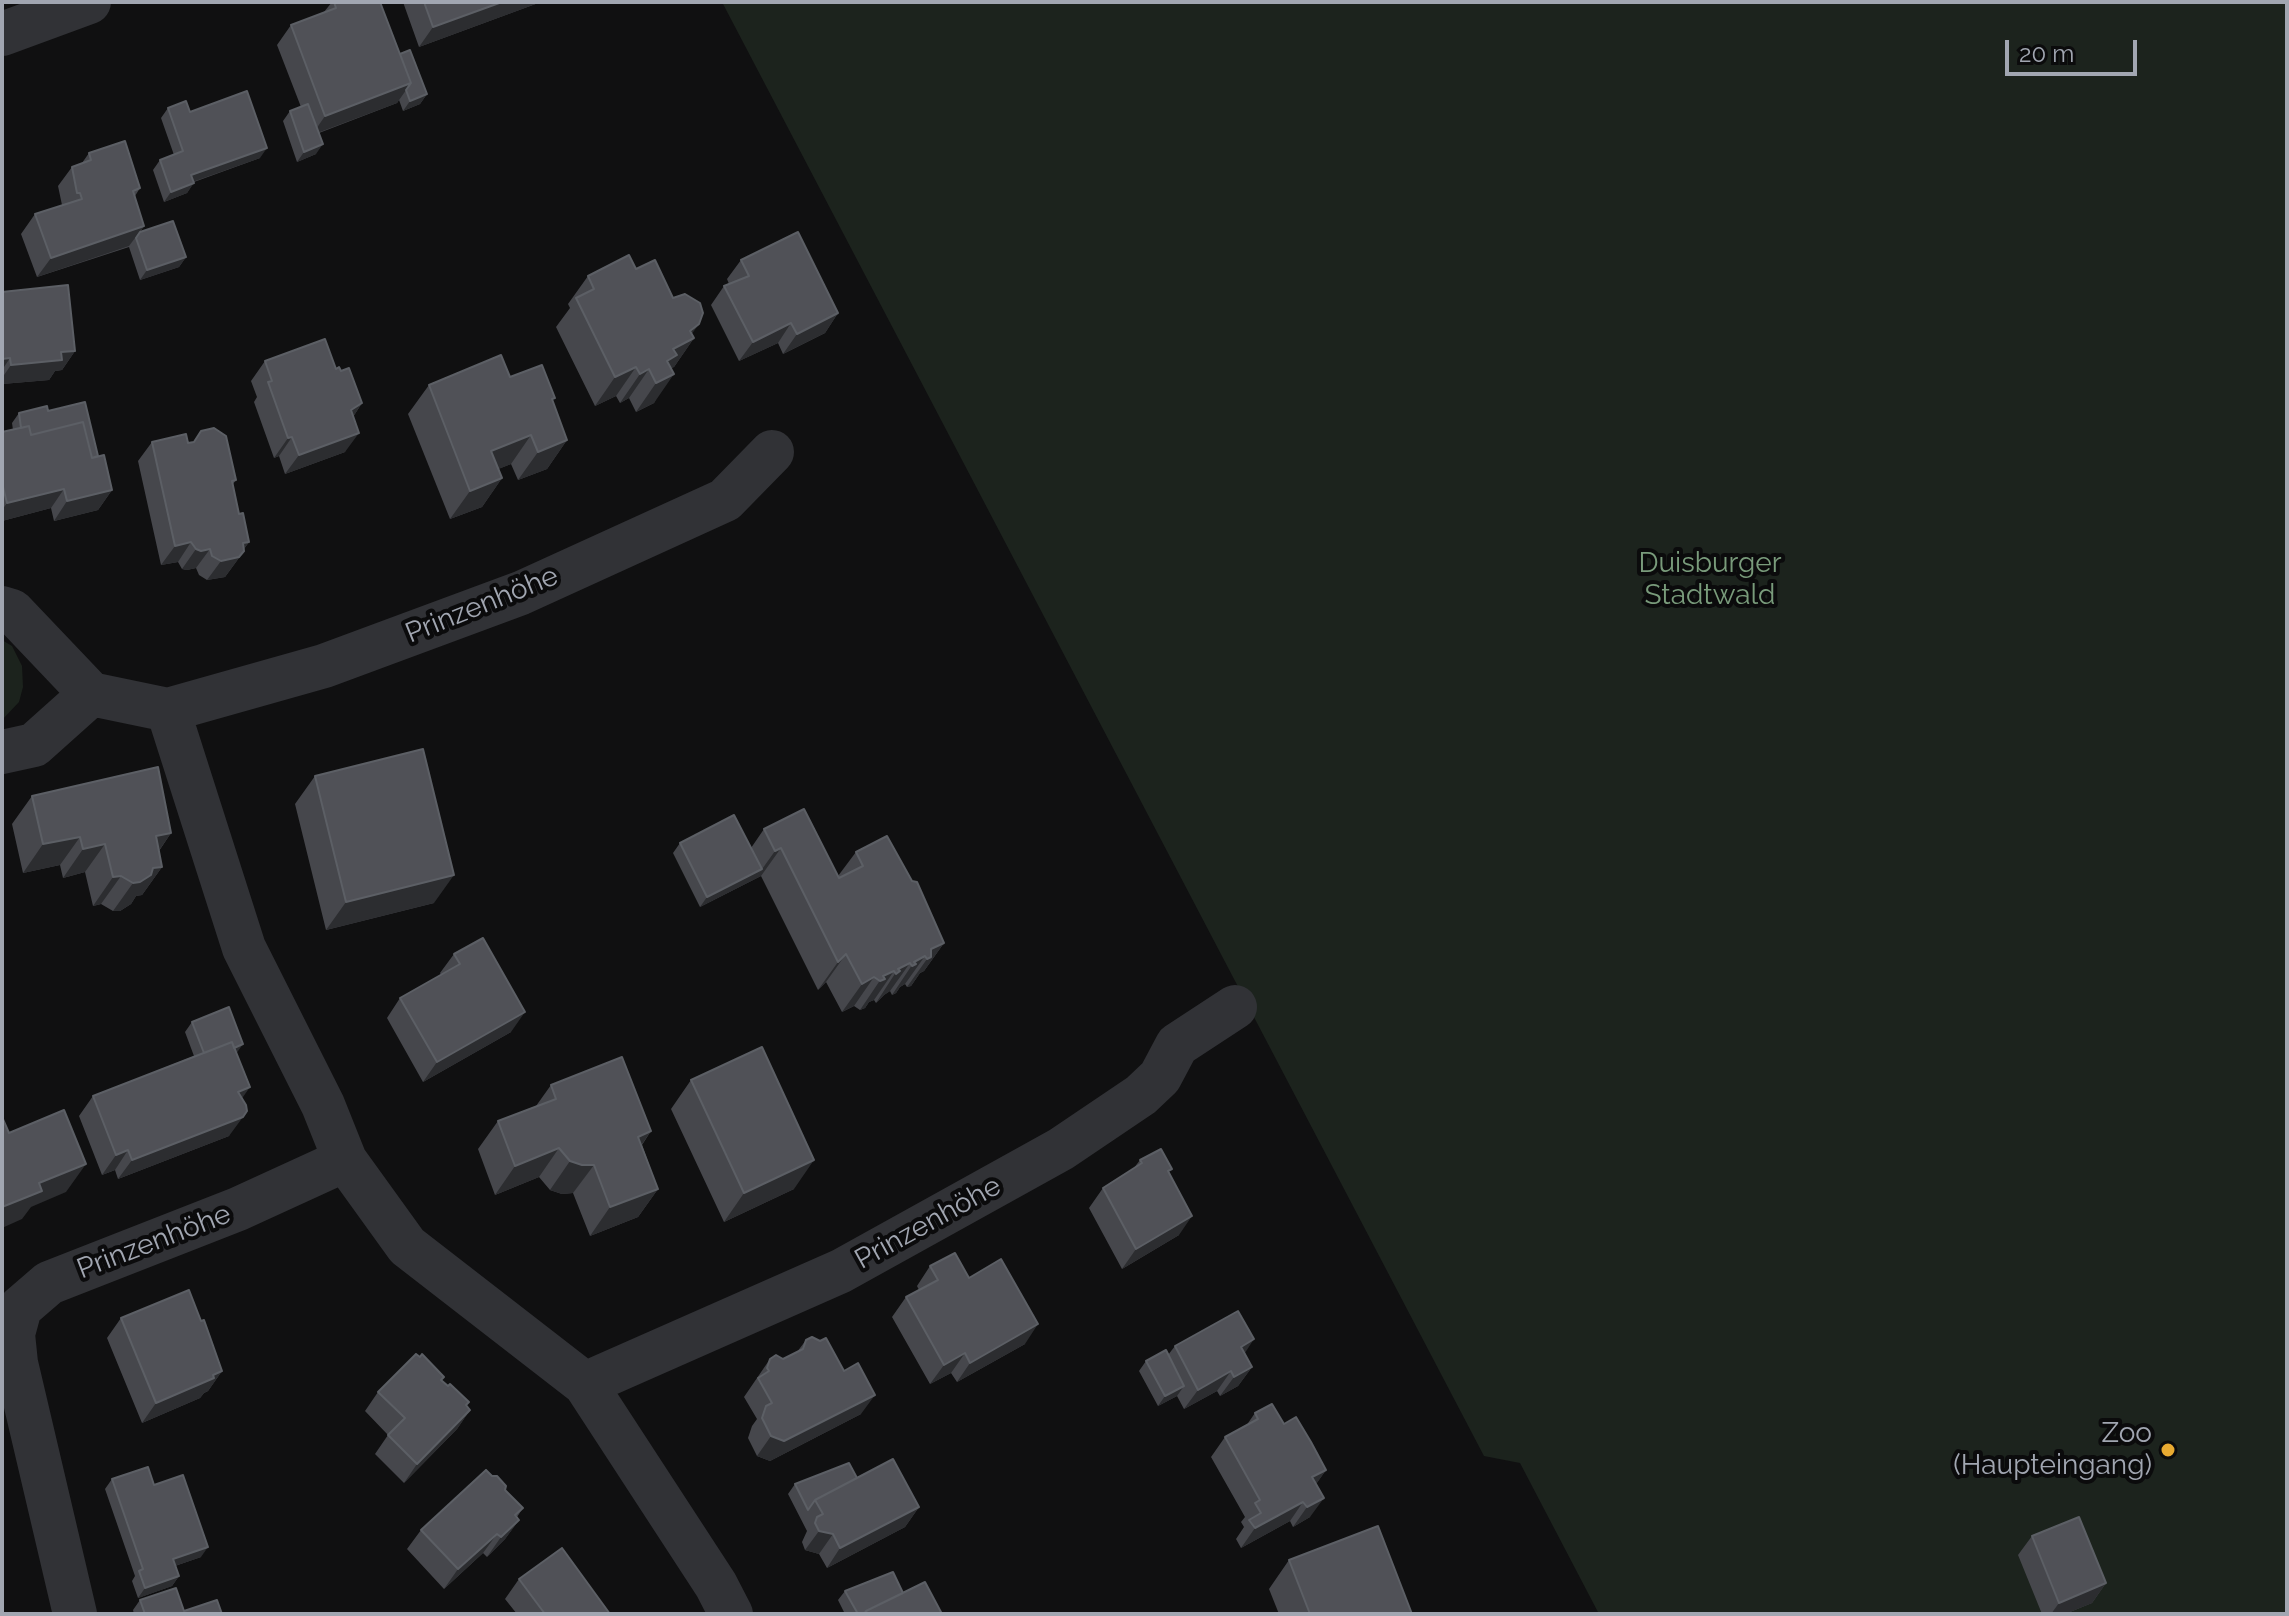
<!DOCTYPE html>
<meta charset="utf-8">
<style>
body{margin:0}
#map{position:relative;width:2289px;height:1616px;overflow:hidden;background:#101011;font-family:Raleway,sans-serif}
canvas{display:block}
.frame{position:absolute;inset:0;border:4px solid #a1a6b1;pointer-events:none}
.scale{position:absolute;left:2005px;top:40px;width:132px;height:36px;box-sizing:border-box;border:4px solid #a1a6b1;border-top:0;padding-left:10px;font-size:24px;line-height:28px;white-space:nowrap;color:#a1a6b1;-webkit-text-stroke:6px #0b0b0c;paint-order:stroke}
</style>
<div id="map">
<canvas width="2289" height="1616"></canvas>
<div class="frame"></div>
<div class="scale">20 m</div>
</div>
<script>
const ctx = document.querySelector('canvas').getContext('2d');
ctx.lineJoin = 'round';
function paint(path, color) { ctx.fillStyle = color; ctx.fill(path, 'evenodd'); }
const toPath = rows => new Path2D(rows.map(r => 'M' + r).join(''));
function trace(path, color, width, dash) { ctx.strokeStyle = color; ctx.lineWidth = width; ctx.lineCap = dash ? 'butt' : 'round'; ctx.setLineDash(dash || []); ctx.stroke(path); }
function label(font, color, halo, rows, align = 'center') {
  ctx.font = font + ' Raleway,sans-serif'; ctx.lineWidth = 8; ctx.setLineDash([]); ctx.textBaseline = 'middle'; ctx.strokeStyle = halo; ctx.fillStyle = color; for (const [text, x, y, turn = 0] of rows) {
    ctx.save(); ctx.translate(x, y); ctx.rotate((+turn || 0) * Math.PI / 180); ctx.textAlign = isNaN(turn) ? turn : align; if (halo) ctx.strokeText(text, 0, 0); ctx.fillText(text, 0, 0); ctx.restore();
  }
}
const green = toPath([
 [722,2,2287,2,2287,1614,1599,1614,1520,1463,1484,1456],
 [2,640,12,646,22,666,23,687,19,702,2,720]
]);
const minor = toPath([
 [2,34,89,2],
 [2,608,12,611,91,694,168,710,244,948,323,1105,345,1160,407,1246,585,1384,716,1585,731,1614],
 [168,710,324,666,521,593,725,500,772,452],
 [2,752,34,745,91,694],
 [585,1384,841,1271,1061,1149,1141,1095,1160,1077,1177,1045,1235,1007],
 [75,1614,16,1363,13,1334,20,1308,49,1283,238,1209,345,1160]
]);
const wall = toPath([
 [332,2,380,2,400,54,427,94,420,104,403,111,399,100,397,103,319,133,316,154,297,162,283,121,290,111,301,107,277,45,291,25,324,12],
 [403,2,541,2,419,47],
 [168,108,190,112,260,158,194,182,187,193,164,202,153,170,160,160,174,155,161,118],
 [89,153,140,188,135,196,144,226,140,232,186,257,179,267,140,280,129,247,37,277,21,234,35,214,62,205,58,186,72,167,82,163],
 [741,260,838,313,825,333,783,354,778,343,739,361,711,305,724,286,729,284,727,279],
 [636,269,673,298,694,338,674,367,671,368,654,403,636,412,629,398,620,403,616,396,595,406,556,327,570,308,568,304,588,276],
 [2,292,75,351,62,370,55,371,49,380,2,384],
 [265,361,336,369,341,371,362,403,353,417,345,452,285,474,279,456,274,458,254,402,257,397,251,381],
 [510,377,553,402,567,440,547,469,518,480,511,464,498,469,502,478,482,507,450,519,408,414,429,385],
 [48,411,98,456,112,490,98,510,54,521,51,508,2,521,2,432,13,430,12,423,19,413],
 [201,431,236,480,233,484,239,514,249,542,244,549,244,551,225,577,207,580,199,575,196,568,187,570,182,569,178,562,161,565,138,461,152,442,188,443,193,442],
 [315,776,434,903,326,930,295,804],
 [32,796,171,833,159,851,162,867,142,895,136,896,131,904,120,911,113,911,101,904,93,906,85,872,63,878,60,865,23,873,12,824],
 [764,829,838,876,856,852,944,943,924,971,920,973,911,986,907,987,905,984,900,987,896,993,892,995,890,991,884,995,876,1003,874,1000,869,1002,865,1008,860,1010,854,1006,842,1012,826,982,818,990,761,876,700,907,673,853,680,843,751,848],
 [454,954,511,1032,423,1082,387,1018,400,998,441,975,440,973],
 [192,1022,237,1054,242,1098,229,1136,118,1179,115,1170,102,1175,79,1116,93,1096,194,1056,185,1032],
 [691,1080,794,1189,724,1222,671,1109],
 [551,1085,651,1131,642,1145,658,1189,638,1217,590,1236,573,1193,562,1194,550,1190,539,1177,495,1195,478,1149,498,1121,536,1106],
 [1140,1160,1169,1173,1179,1235,1122,1269,1089,1208,1103,1188,1134,1168],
 [930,1266,969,1278,1025,1344,957,1382,951,1373,930,1384,892,1317,906,1297,919,1290,917,1286],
 [121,1318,222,1371,208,1391,204,1393,200,1398,142,1423,107,1338],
 [806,1340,861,1414,770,1461,757,1456,748,1438,752,1426,757,1419,744,1397,770,1359,783,1359,797,1352],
 [1175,1346,1245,1353,1252,1367,1238,1386,1220,1396,1217,1391,1184,1409,1177,1396,1158,1406,1139,1371,1146,1361,1168,1355],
 [442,1381,470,1410,457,1429,404,1483,375,1454,388,1435,365,1411,378,1392],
 [1255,1413,1284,1424,1326,1470,1316,1484,1310,1517,1293,1527,1290,1521,1241,1548,1236,1539,1244,1527,1241,1522,1245,1517,1211,1457,1225,1437,1246,1426],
 [857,1478,919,1507,905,1527,827,1568,819,1554,805,1550,802,1542,807,1531,788,1494,795,1484],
 [112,1479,154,1485,201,1557,175,1566,179,1576,172,1586,138,1598,132,1581,135,1576,105,1489],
 [505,1490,523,1508,517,1517,519,1520,505,1539,487,1557,483,1553,444,1589,407,1549,421,1530],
 [2032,1536,2106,1583,2092,1603,2065,1614,2042,1614,2018,1555],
 [1289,1560,1412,1614,1279,1614,1269,1589],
 [519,1579,610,1614,517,1614,505,1599],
 [845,1591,903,1593,942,1614,845,1614,838,1600],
 [140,1600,184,1611,222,1614,134,1614,133,1610]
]);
const shadedWall = toPath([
 [502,2,541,2,419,47,433,27],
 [411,83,397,103,312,135,325,116],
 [427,94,420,104,403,111,410,101],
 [323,144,316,154,297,162,304,152],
 [267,148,260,158,184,185,191,175],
 [194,183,187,193,164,202,171,192],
 [144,226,129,246,37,277,51,258],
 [186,257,179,267,140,280,147,270],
 [838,313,825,333,783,354,797,334],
 [791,323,778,343,739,361,753,342],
 [699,324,686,342,694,338,674,367,665,371,674,374,654,403,636,412,656,383,673,349],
 [75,351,62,370,55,371,49,380,2,384,2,378,11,365,61,352],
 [10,358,2,370,2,359],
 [636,367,616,396,595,406,615,377],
 [649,369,629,398,620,403,640,374],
 [362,403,349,423,351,410],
 [359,433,345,452,285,474,299,455],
 [531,435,511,464,471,480,491,451],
 [292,437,279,456,274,458,288,438],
 [567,440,547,469,518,480,538,452],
 [502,478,482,507,450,519,470,491],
 [64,489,51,508,2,521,2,510,7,503],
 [112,490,98,510,54,521,67,501],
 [191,542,178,562,161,565,175,546],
 [249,542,238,557,244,551,225,577,207,580,221,561,243,543],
 [196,549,210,549,196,568,187,570,182,569],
 [171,833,151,862,156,836],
 [80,837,60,865,23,873,43,844],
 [105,844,85,872,63,878,83,849],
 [781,848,761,876,755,879,775,851],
 [162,867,142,895,136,896,131,904,120,911,113,911,133,883,153,868],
 [762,869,755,879,700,907,707,897],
 [454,875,434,903,326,930,346,902],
 [121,876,101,904,93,906,113,877],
 [944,943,924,971,920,973,911,986,907,987,927,959,931,949],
 [846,954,826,982,818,990,838,962],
 [925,956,905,984,900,987,896,993,892,995,914,962],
 [910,963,890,991,884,995,876,1003,898,969],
 [894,971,874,1000,869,1002,865,1008,860,1010,883,976],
 [874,977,854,1006,842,1012,862,984],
 [525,1012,511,1032,423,1082,437,1062],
 [243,1044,236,1054,206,1059],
 [250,1087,236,1107,238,1092],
 [243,1117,229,1136,118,1179,132,1160],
 [651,1131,631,1160,638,1137],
 [559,1148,539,1177,495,1195,515,1166],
 [128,1150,115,1170,102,1175,116,1155],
 [814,1160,794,1189,724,1222,744,1193],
 [570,1161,594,1165,573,1193,562,1194,550,1190],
 [86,1164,66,1192,31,1207,22,1219,2,1228,2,1207,39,1183],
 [658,1189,638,1217,590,1236,610,1207],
 [1192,1216,1179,1235,1122,1269,1136,1249],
 [1038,1324,1025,1344,957,1382,970,1363],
 [1254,1339,1241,1359,1241,1347],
 [965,1353,951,1373,930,1384,944,1365],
 [1252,1367,1238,1386,1220,1396,1234,1377],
 [222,1371,208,1391,204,1393,200,1398,142,1423,156,1403],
 [1231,1371,1217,1391,1184,1409,1198,1390],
 [1184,1386,1177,1396,1158,1406,1165,1396],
 [875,1395,861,1414,770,1461,757,1456,771,1436],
 [470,1410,457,1429,404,1483,417,1464],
 [1326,1470,1312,1490,1312,1477],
 [1324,1498,1310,1517,1293,1527,1307,1507],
 [1303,1502,1290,1521,1241,1548,1255,1528],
 [919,1507,905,1527,827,1568,840,1548],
 [519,1520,505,1539,487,1557,501,1537],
 [819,1531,833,1534,819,1554,805,1550],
 [497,1534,483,1553,444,1589,458,1569],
 [208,1547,201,1557,166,1569,173,1559],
 [179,1576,172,1586,138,1598,145,1588],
 [2106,1583,2092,1603,2065,1614,2051,1614,2059,1603]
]);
const building = toPath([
 [334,2,380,2,411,83,325,116,291,25,336,8,334,2],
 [424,2,502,2,433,27,424,2],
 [410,50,427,94,410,101,406,90,411,83,400,54,410,50],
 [247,91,267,148,191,175,194,183,171,192,160,160,183,151,168,108,186,101,190,112,247,91],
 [308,104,323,144,304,152,290,111,308,104],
 [125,141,140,188,133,191,144,226,51,258,35,214,82,199,80,193,77,193,72,167,91,160,89,153,125,141],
 [173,221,186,257,147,270,136,238,140,232,173,221],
 [798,232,838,313,797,334,791,323,753,342,724,286,749,276,741,260,798,232],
 [629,255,636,269,655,260,673,298,685,294,700,303,703,313,699,324,690,331,694,338,673,349,677,355,667,361,674,374,656,383,649,369,640,374,636,367,615,377,576,298,594,289,588,276,629,255],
 [68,285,75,351,61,352,62,360,11,365,10,358,2,359,2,292,68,285],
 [325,339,336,369,339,367,341,371,349,368,362,403,351,410,359,433,299,455,292,437,288,438,268,382,272,381,265,361,325,339],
 [501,355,510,377,542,365,555,398,552,399,567,440,538,452,531,435,491,451,502,478,470,491,429,385,501,355],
 [85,402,98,456,92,458,83,422,31,435,29,426,21,428,19,413,47,406,48,411,85,402],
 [83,422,92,458,104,455,112,490,67,501,64,489,7,503,2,483,2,432,29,426,31,435,83,422],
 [214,428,226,436,236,480,232,481,239,514,243,513,249,542,243,543,244,551,239,557,221,561,212,556,210,549,201,551,196,549,191,542,175,546,152,442,186,434,188,443,194,442,201,431,214,428],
 [423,749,454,875,346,902,315,776,423,749],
 [158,767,171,833,156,836,162,867,153,868,151,875,140,882,133,883,121,876,113,877,105,844,83,849,80,837,43,844,32,796,158,767],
 [804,809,839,878,863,866,856,852,887,836,912,881,917,882,944,943,931,949,931,957,927,959,925,956,914,962,916,964,912,966,910,963,898,969,900,971,896,974,894,971,883,976,885,979,880,981,874,977,862,984,846,954,838,962,781,848,775,851,764,829,804,809],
 [734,815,762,869,707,897,680,843,734,815],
 [483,938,525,1012,437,1062,400,998,460,964,454,954,483,938],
 [229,1007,243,1044,234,1048,232,1042,204,1053,192,1022,229,1007],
 [232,1042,250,1087,238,1092,246,1105,247,1111,243,1117,132,1160,128,1150,116,1155,93,1096,232,1042],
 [762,1047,814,1160,744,1193,691,1080,762,1047],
 [622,1057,651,1131,638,1137,658,1189,610,1207,594,1165,582,1165,570,1161,559,1148,515,1166,498,1121,556,1099,551,1085,622,1057],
 [64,1110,86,1164,39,1183,42,1191,2,1207,2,1117,9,1133,64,1110],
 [1161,1149,1172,1169,1168,1171,1192,1216,1136,1249,1103,1188,1142,1163,1140,1160,1161,1149],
 [955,1253,969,1278,1001,1259,1038,1324,970,1363,965,1353,944,1365,906,1297,938,1280,930,1266,955,1253],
 [189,1290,201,1321,204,1320,222,1371,213,1375,214,1378,156,1403,121,1318,189,1290],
 [1238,1311,1254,1339,1241,1347,1252,1367,1234,1377,1231,1371,1198,1390,1175,1346,1238,1311],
 [812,1337,820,1341,826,1338,844,1371,858,1363,875,1395,784,1441,771,1436,762,1418,766,1406,772,1403,758,1378,769,1371,767,1368,770,1359,776,1355,783,1359,803,1349,806,1340,812,1337],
 [1166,1350,1184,1386,1165,1396,1146,1361,1166,1350],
 [416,1354,420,1357,422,1354,444,1377,441,1380,448,1386,450,1384,469,1402,466,1405,470,1410,417,1464,388,1435,405,1418,378,1392,416,1354],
 [1272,1404,1284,1424,1296,1417,1311,1442,1326,1470,1312,1477,1324,1498,1307,1507,1303,1502,1255,1528,1249,1520,1261,1513,1255,1503,1260,1500,1225,1437,1258,1419,1255,1413,1272,1404],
 [893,1459,919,1507,840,1548,833,1534,819,1531,815,1523,817,1517,823,1514,815,1500,893,1459],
 [849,1463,857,1478,815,1500,808,1510,795,1484,849,1463],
 [148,1467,154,1485,183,1475,208,1547,173,1559,179,1576,145,1588,139,1571,143,1569,112,1479,148,1467],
 [486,1470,492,1476,497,1476,506,1486,505,1490,523,1508,515,1515,519,1520,501,1537,497,1534,458,1569,421,1530,486,1470],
 [2079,1517,2106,1583,2059,1603,2032,1536,2079,1517],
 [1378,1526,1412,1614,1310,1614,1289,1560,1378,1526],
 [562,1548,610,1614,545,1614,519,1579,562,1548],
 [893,1572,903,1593,866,1611,864,1614,858,1614,845,1591,893,1572],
 [925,1582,942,1614,867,1614,866,1611,925,1582],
 [176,1588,184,1611,217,1600,222,1614,145,1614,140,1600,176,1588]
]);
const markers = [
 [2168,1450,8,"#e8aa31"]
];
const parkNames = [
 ["Duisburger",1710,564],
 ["Stadtwald",1710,596]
];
const streetNames = [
 ["Prinzenhöhe",482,605,-22],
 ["Prinzenhöhe",928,1223,-29],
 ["Prinzenhöhe",154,1242,-21]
];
const poiNames = [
 ["Zoo",2152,1434],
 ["(Haupteingang)",2152,1466]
];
paint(green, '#1c231d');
trace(minor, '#313236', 44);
paint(wall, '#46474c');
paint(shadedWall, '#2c2d30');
paint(building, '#505157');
trace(building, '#5c5f65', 2);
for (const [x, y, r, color] of markers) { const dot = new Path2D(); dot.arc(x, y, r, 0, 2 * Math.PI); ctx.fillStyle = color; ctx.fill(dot); trace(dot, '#0b0b0c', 3); }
label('28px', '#799b7b', '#0b0b0c', parkNames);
label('28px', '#a1a6b1', '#0b0b0c', streetNames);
label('28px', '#a1a6b1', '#0b0b0c', poiNames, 'right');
</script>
